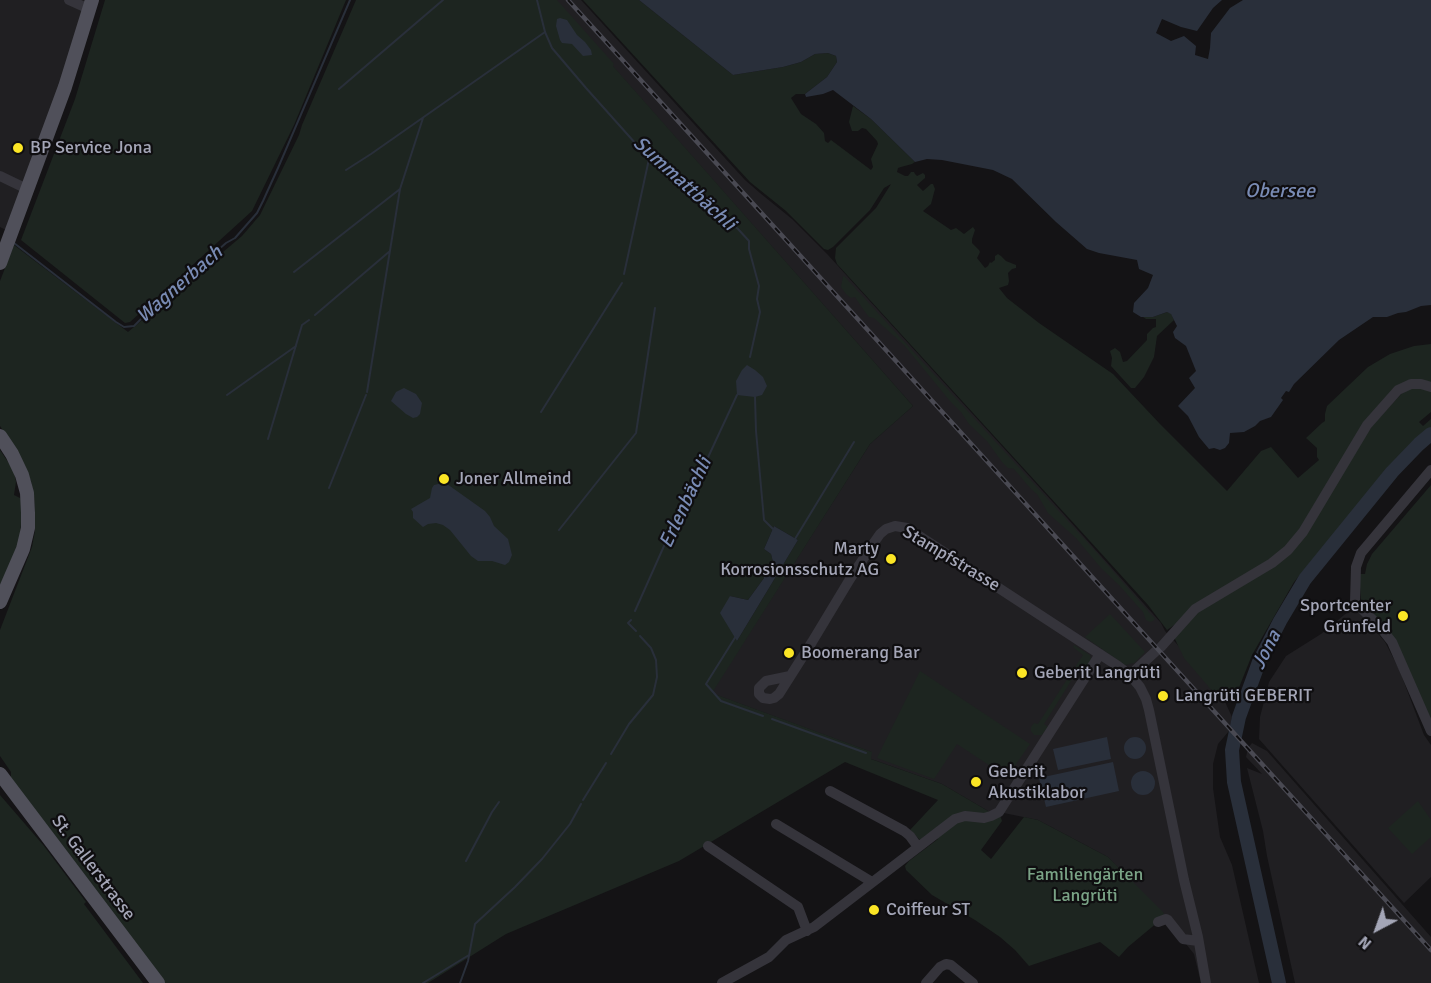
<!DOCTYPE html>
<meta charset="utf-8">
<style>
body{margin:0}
#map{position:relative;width:1431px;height:983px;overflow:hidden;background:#141315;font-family:Signika,sans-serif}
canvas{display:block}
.north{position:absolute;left:1347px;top:899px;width:60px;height:60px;-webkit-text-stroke:4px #0f0e10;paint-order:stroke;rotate:221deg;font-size:16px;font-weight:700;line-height:24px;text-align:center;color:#a4a6b7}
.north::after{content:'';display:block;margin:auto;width:21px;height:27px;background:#a4a6b7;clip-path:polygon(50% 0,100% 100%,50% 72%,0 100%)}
</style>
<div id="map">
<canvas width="1431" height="983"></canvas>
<div class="north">N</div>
</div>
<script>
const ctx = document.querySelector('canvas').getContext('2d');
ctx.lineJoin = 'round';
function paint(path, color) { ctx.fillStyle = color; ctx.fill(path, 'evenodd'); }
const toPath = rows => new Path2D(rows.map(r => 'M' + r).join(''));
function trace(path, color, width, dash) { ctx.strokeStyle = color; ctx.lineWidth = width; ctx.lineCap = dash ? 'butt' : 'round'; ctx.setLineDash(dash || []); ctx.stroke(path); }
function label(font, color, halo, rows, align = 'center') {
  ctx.font = font + ' Signika,sans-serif'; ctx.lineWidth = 4.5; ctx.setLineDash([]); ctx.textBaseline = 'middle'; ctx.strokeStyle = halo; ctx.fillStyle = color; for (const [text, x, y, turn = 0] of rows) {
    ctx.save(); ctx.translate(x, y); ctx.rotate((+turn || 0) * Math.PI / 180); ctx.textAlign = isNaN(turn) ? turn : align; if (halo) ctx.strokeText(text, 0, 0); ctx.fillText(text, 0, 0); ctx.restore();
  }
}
const built = toPath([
 [0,0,92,0,6,230,0,227],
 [554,0,581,0,745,180,760,193,792,219,828,255,1051,500,1161,623,1165,631,1220,691,1232,717,1229,731,1218,744,1213,764,1213,788,1220,837,1232,865,1259,983,1201,983,1194,954,1166,919,1108,857,1038,820,999,812,988,811,942,784,871,759,871,752,711,693,870,444,913,406],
 [1355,606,1385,642,1399,669,1424,735,1431,745,1431,877,1404,903,1259,739,1260,717,1269,682,1286,656,1321,634],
 [1252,743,1267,751,1431,937,1431,983,1295,983,1267,856,1263,831,1247,768,1262,774,1246,757,1248,748]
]);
const green = toPath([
 [105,0,346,0,294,125,252,211,130,322,125,323,21,240,75,99],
 [356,0,557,0,614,64,613,66,913,406,870,444,712,693,872,752,871,759,942,784,988,811,999,812,1002,821,981,850,991,859,1024,817,1038,820,1108,857,1163,912,1166,919,1158,922,1128,947,1119,957,1100,942,1029,966,1015,950,1000,937,975,920,932,895,906,870,905,866,909,861,938,839,932,832,921,841,910,830,938,800,845,762,679,861,506,934,428,983,158,983,11,778,11,772,0,756,0,630,32,547,35,531,35,514,34,496,31,481,16,450,0,426,0,281,14,245,128,332,242,236,260,215,299,135,302,125],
 [774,526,798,540,737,641,730,596,748,600,764,578,765,572,773,562,771,554,764,549],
 [583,0,639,0,733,75,783,67,801,62,815,54,828,53,836,56,837,62,827,77,805,94,796,94,791,98,801,114,816,124,824,133,825,141,828,143,831,140,871,170,873,167,871,159,878,144,877,141,866,129,862,128,858,131,852,131,849,122,853,106,871,119,915,162,912,164,901,167,898,168,897,172,905,176,908,176,911,172,914,172,915,174,917,176,923,173,925,175,925,178,917,185,923,191,931,184,933,184,935,189,931,204,923,211,951,230,956,228,964,234,973,227,975,230,972,239,972,243,979,250,980,252,977,258,985,268,988,266,990,262,991,263,995,260,995,256,998,254,1001,256,1006,261,1016,265,1016,268,1012,269,1008,273,1009,281,1008,285,999,288,1007,298,1039,323,1113,374,1160,424,1227,491,1261,451,1271,447,1298,478,1319,460,1317,457,1317,448,1306,438,1322,423,1325,421,1325,414,1327,406,1368,367,1390,354,1414,346,1431,344,1431,383,1401,384,1298,533,1279,553,1167,630,1148,605,1079,529,837,264,835,258,836,248,876,208,891,184,884,188,870,210,833,247,828,250,824,249,786,211,750,182],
 [843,276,845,277,1098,554,1155,619,1153,621,1150,622,1146,620,1143,612,1119,585,1101,568,1076,538,1048,513,1037,494,1031,489,1014,469,1008,468,1002,462,987,441,969,424,961,412,950,401,904,345,874,318,869,317,863,309,855,297,851,298,846,294,841,287],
 [1167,312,1171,313,1174,320,1157,336,1154,357,1144,377,1135,388,1131,388,1111,366,1112,358,1110,351,1115,348,1120,352,1123,362,1127,361,1147,340,1147,334,1153,328,1156,327,1156,319,1146,319,1143,317,1153,317],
 [1416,387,1431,391,1431,412,1419,422,1423,426,1431,419,1431,427,1398,459,1367,494,1294,582,1252,655,1236,695,1231,695,1226,697,1214,693,1184,658,1174,637,1196,612,1284,557,1367,431,1404,391],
 [0,450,14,471,16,482,14,495,22,499,20,545,0,585],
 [1431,485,1431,720,1390,633,1361,600,1359,574,1365,574,1367,564,1372,554],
 [1110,614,1145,652,1134,663,1125,665,1085,637],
 [1074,645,1090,655,1091,660,1087,668,1081,665,1044,724,1048,727,1042,735,1034,735,1031,731,1031,727,1034,723,1038,724,1083,655,1073,647],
 [920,671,1030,744,1007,777,957,744,934,779,877,758],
 [0,795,44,846,86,902,84,904,143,983,0,983],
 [1418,801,1431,820,1431,837,1412,854,1388,828]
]);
const water = toPath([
 [639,0,1222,0,1213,8,1197,31,1181,27,1162,19,1156,33,1171,41,1184,36,1196,46,1195,55,1208,59,1210,48,1211,33,1230,8,1243,0,1431,0,1431,305,1421,306,1406,312,1398,313,1387,317,1373,317,1339,340,1294,384,1289,392,1286,391,1281,398,1283,400,1271,417,1260,421,1255,426,1244,432,1230,433,1229,443,1225,448,1220,450,1214,448,1209,449,1199,437,1188,416,1178,406,1195,388,1189,378,1196,371,1186,346,1175,338,1173,332,1177,326,1171,314,1167,312,1153,317,1141,317,1133,312,1134,303,1148,288,1153,275,1139,269,1137,260,1099,253,1087,249,1056,222,1012,179,993,170,942,160,927,159,915,162,871,119,833,90,823,94,806,97,805,94,827,77,837,62,836,56,828,53,815,54,801,62,783,67,733,75],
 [560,18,567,20,577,35,585,42,591,50,592,55,583,56,572,44,562,43,560,40,556,26,557,19],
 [747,365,755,370,763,377,767,386,762,395,755,397,737,395,736,381,742,370],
 [404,388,416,394,422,403,420,414,417,417,413,418,406,414,391,401,396,392],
 [443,483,447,484,485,511,490,517,494,526,508,539,512,555,509,562,505,565,492,561,478,561,471,556,450,530,443,525,436,523,428,524,423,527,413,518,413,512,411,509,430,498,432,488,434,485],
 [774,526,798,540,737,641,720,613,730,596,748,600,764,578,764,572,773,562,771,554,764,549],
 '1124 748a11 11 0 1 1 22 0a11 11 0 1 1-22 0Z',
 [1107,737,1111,759,1058,770,1053,749],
 [1113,762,1119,791,1046,807,1039,778],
 '1131 783a12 12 0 1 1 24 0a12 12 0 1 1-24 0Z'
]);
const stream = toPath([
 [537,0,545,32,552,48,586,88,653,163,738,229,749,241,749,249,759,286,757,299,760,312,750,357],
 [339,89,443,0],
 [346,170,371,154,545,32],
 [14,243,116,322,124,327,134,326,156,304,226,243,235,238,257,213,263,201,278,168,350,0],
 [294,272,400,189],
 [624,274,649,159],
 [315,315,390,251],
 [367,392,400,189,423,118],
 [227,395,296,346],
 [755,397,756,431,764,520,773,529],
 [541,412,622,283],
 [268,439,302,325,309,320],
 [329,488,366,395],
 [559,530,636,433,655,308],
 [795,539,854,442],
 [635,611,668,537,697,481,737,395],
 [631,620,628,623,636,631],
 [736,636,706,684,721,701,763,716],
 [772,719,866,753],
 [611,754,629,724,653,695,657,677,656,660,651,648,640,636],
 [583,800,606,763],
 [466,861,492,812,499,802],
 [423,983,469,955],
 [460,983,468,961,475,924,515,887,542,859,570,824,581,804]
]);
const river = toPath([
 [1279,983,1234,782,1232,750,1239,717,1259,662,1280,621,1305,579,1392,472,1419,444,1431,434]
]);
const minor = toPath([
 [69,0,89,9],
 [0,176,27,189],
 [1431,470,1361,553,1356,567,1355,602,1380,627,1392,642,1431,731],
 [1161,647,1195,609,1272,563,1288,550,1303,532,1367,425,1398,390,1411,384,1421,384,1431,387],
 [1130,675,1156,651],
 [790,676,766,681,759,688,759,694,763,698,770,699,774,698,779,694,812,642,850,579,873,544,880,534,886,529,895,526,907,528,1118,666,1130,675,1140,687,1146,699,1149,710,1184,880,1198,937,1206,983],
 [830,791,904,831,910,836,918,847],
 [776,824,872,882],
 [708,846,798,907,807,931],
 [1158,922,1166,919,1168,920,1183,939,1198,941],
 [722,983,769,957,786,940,814,927,955,819,965,816,984,818,991,816,999,812,1100,654],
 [926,983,940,967,946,964,951,965,973,983]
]);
const major = toPath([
 [0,263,65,87,92,0],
 [0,436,12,454,22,475,27,493,28,513,28,528,23,549,0,602],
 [0,774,158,983]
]);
const rail = toPath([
 [568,0,1431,950]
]);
const markers = [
 [18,148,6,"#fbe525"],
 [444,479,6,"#fbe525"],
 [891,559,6,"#fbe525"],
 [1403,616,6,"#fbe525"],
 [789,653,6,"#fbe525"],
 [1022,673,6,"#fbe525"],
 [1163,696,6,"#fbe525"],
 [976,782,6,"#fbe525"],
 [874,910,6,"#fbe525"]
];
const poiNames = [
 ["BP Service Jona",30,148],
 ["Joner Allmeind",456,479],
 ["Marty",879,549,"right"],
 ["Korrosionsschutz AG",879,570,"right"],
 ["Sportcenter",1391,606,"right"],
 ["Grünfeld",1391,627,"right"],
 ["Boomerang Bar",801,653],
 ["Geberit Langrüti",1034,673],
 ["Langrüti GEBERIT",1175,696],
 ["Geberit",988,772],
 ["Akustiklabor",988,793],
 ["Coiffeur ST",886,910]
];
const streetNames = [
 ["Stampfstrasse",951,559,31],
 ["St. Gallerstrasse",93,868,53]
];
const parkNames = [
 ["Familiengärten",1085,875],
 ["Langrüti",1085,896]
];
const waterNames = [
 ["Summattbächli",684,184,42],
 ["Obersee",1280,192],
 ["Wagnerbach",180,285,-41],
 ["Erlenbächli",686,503,-65],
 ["Jona",1267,650,-63]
];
paint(built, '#201f22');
paint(green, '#1d2520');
paint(water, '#292f3a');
trace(stream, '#292f3a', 2);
trace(river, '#292f3a', 14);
trace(minor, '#35343b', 10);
trace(major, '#50505a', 14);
trace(rail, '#494952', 4.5);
trace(rail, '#0f0e10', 2, [7]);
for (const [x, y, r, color] of markers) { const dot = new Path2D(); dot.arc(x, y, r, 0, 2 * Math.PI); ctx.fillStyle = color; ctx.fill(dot); trace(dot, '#0f0e10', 2); }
label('18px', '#a4a6b7', '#0f0e10', poiNames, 'left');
label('18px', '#a4a6b7', '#0f0e10', streetNames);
label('18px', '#7aa386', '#0f0e10', parkNames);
label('italic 20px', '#798bb4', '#0f0e10', waterNames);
</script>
